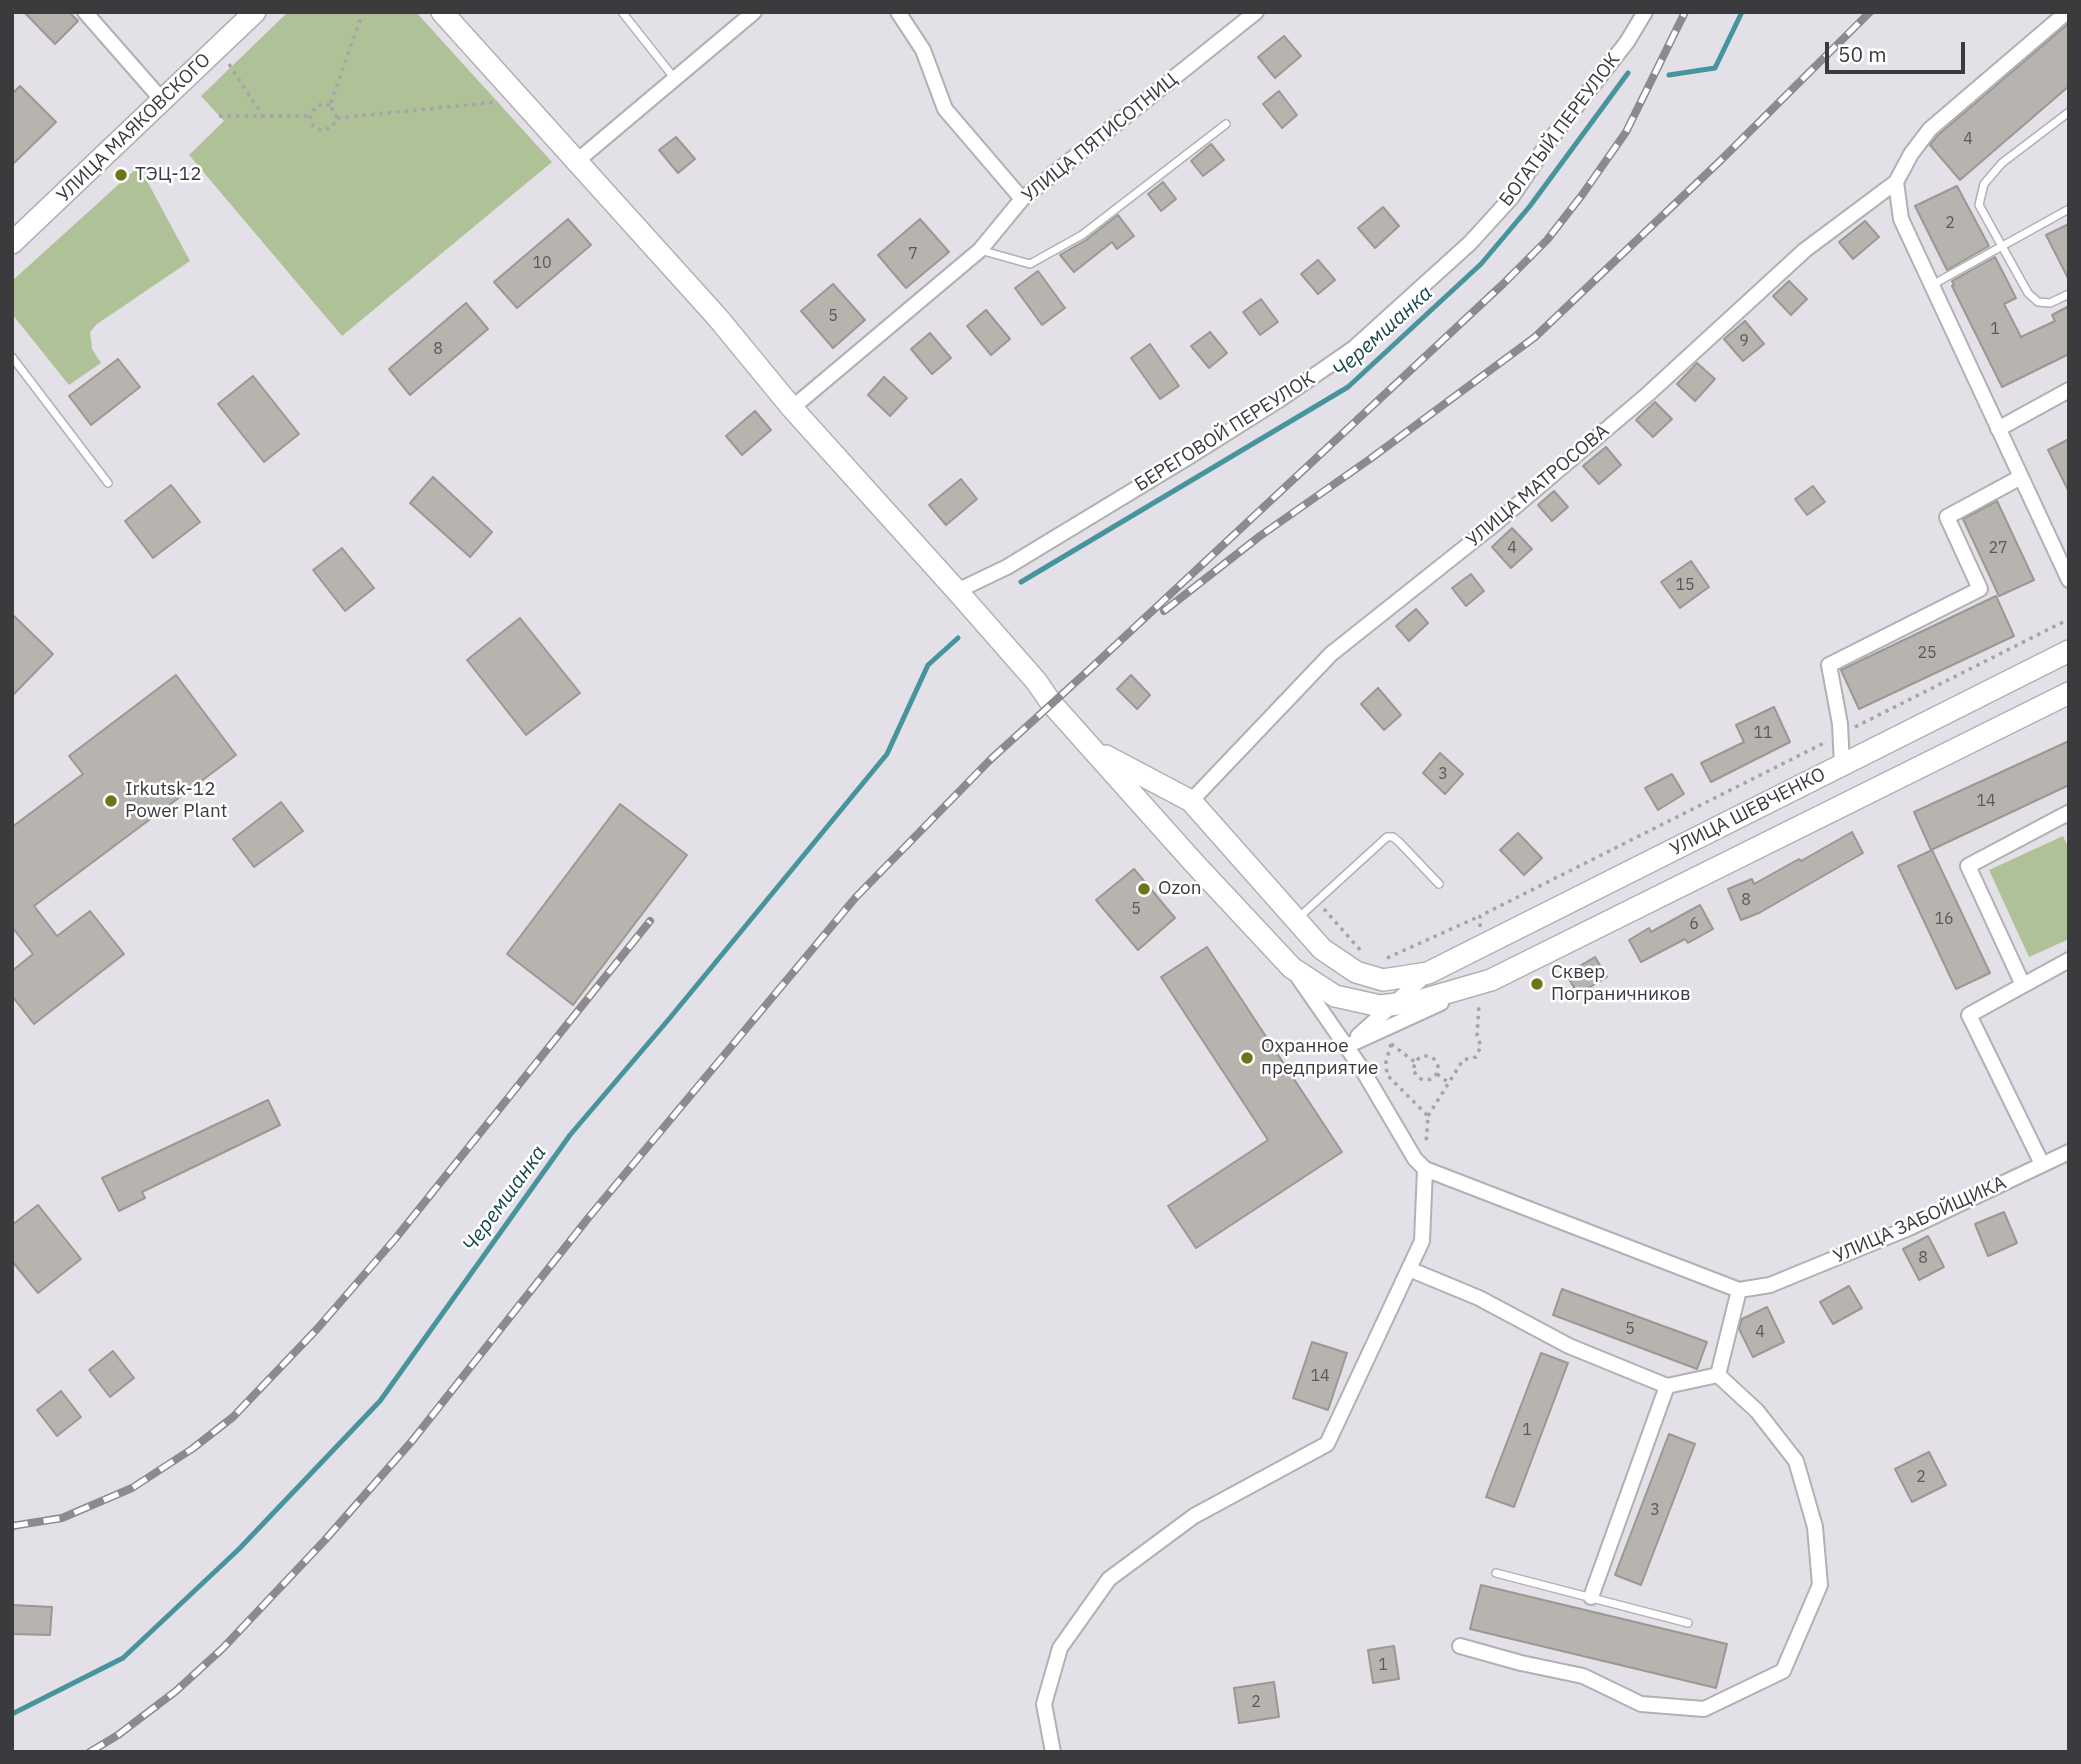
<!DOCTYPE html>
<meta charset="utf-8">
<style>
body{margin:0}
#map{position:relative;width:2081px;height:1764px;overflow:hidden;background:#e3e1e7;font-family:"IBM Plex Sans",sans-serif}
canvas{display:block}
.frame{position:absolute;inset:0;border:14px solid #3b3a3c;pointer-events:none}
.scale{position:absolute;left:1825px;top:42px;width:140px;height:32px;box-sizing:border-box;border:4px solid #3b3a3c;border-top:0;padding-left:9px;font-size:21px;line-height:24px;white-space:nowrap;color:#3b3a3c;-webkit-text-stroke:5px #fff;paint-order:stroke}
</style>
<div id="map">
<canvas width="2081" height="1764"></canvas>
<div class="frame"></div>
<div class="scale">50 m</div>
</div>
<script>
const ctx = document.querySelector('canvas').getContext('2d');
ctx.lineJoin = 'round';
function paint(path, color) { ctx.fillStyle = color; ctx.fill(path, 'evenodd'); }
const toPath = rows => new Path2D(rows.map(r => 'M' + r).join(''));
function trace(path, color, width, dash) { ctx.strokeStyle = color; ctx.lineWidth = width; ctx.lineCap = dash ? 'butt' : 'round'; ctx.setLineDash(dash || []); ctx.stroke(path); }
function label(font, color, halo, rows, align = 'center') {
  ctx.font = font + ' "IBM Plex Sans",sans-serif'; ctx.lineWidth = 5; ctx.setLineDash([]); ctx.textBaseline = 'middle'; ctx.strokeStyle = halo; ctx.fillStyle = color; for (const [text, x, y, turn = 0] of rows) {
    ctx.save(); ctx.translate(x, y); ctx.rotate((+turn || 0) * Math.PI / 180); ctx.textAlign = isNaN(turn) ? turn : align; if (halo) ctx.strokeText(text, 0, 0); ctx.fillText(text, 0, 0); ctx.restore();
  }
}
const green = toPath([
 [288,12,416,12,552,162,342,336,189,155,224,121,201,96],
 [139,166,190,261,97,324,90,332,92,349,101,363,69,385,12,314,12,281],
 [2063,836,2069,849,2069,939,2029,957,1989,870]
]);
const stream = toPath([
 [1669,75,1715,68,1742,12],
 [1021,582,1348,387,1481,264,1530,206,1628,73],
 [12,1714,123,1658,239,1549,380,1401,570,1135,669,1019,887,754,928,665,958,638]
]);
const building = toPath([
 [24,12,69,12,78,21,55,44,24,12],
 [2069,23,2069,86,1960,180,1930,145,1937,136,2069,23],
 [1284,36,1301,56,1275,78,1258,57,1284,36],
 [20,86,56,122,12,165,12,94,20,86],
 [1279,91,1297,115,1282,128,1263,104,1279,91],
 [676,137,695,159,678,173,659,150,676,137],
 [1211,144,1224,160,1203,176,1191,161,1211,144],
 [1163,182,1176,199,1161,211,1148,194,1163,182],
 [1957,186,1989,246,1947,270,1915,206,1957,186],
 [1383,207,1399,226,1375,248,1358,228,1383,207],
 [1118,215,1134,236,1117,249,1112,242,1074,272,1060,255,1086,240,1118,215],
 [568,219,591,245,517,308,494,282,568,219],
 [920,219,949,252,906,288,878,255,920,219],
 [1865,221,1879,237,1853,259,1839,242,1865,221],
 [2069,224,2069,280,2046,235,2069,224],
 [1995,257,2016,298,2004,304,2021,337,2055,321,2052,315,2069,306,2069,354,2002,387,1952,286,1954,285,1952,281,1995,257],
 [1318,260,1335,280,1318,294,1301,274,1318,260],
 [1038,271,1065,308,1042,325,1015,288,1038,271],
 [1789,281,1807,299,1791,315,1773,296,1789,281],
 [833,284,865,320,833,348,801,311,833,284],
 [1261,299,1278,322,1260,335,1243,312,1261,299],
 [466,303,488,329,410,395,389,369,466,303],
 [986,310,1010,339,991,355,967,326,986,310],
 [1745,321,1764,344,1743,361,1724,339,1745,321],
 [1210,332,1227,353,1209,368,1191,346,1210,332],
 [930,333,951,358,932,374,911,349,930,333],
 [1150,344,1179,386,1160,399,1131,358,1150,344],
 [118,359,140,387,91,425,69,396,118,359],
 [1697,363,1715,379,1695,401,1677,384,1697,363],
 [253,376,299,434,264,462,218,404,253,376],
 [884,377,907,398,890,416,868,395,884,377],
 [1655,402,1672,419,1653,437,1636,420,1655,402],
 [755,411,771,430,742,455,726,436,755,411],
 [2069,439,2069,492,2048,450,2069,439],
 [1606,447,1621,465,1599,484,1583,466,1606,447],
 [433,477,492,532,470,557,410,503,433,477],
 [961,479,977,499,946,525,929,505,961,479],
 [171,485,200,522,153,558,125,521,171,485],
 [1813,486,1825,502,1807,515,1795,499,1813,486],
 [1554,491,1568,507,1552,521,1538,505,1554,491],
 [1997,501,2034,580,1999,596,1963,519,1997,501],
 [1512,528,1532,549,1511,568,1492,547,1512,528],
 [342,548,374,588,345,611,313,570,342,548],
 [1691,561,1709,587,1680,608,1661,582,1691,561],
 [1471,574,1484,591,1466,606,1452,588,1471,574],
 [1996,596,2014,636,1859,709,1841,670,1996,596],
 [1416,609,1428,623,1409,641,1396,626,1416,609],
 [12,614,53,654,12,696,12,614],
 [520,618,580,693,526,735,467,660,520,618],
 [176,675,236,755,34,906,57,936,90,911,124,954,34,1024,12,996,12,971,33,954,12,927,12,827,83,774,69,756,176,675],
 [1131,675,1150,695,1137,709,1117,689,1131,675],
 [1378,688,1401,715,1384,730,1361,704,1378,688],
 [1774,707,1790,742,1711,782,1701,763,1744,742,1736,725,1774,707],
 [2069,741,2069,785,1931,850,1914,812,2069,741],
 [1440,753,1463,774,1445,794,1423,773,1440,753],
 [1672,774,1684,794,1658,810,1645,788,1672,774],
 [281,802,303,831,254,867,233,839,281,802],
 [620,804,687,855,573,1005,507,954,620,804],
 [1852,832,1863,853,1759,913,1741,920,1728,889,1752,879,1754,884,1799,859,1801,861,1852,832],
 [1518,833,1542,858,1524,875,1500,850,1518,833],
 [1932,850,1990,973,1956,989,1898,866,1932,850],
 [1134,869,1175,918,1138,950,1096,900,1134,869],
 [1700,905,1713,929,1688,943,1685,939,1641,962,1629,940,1649,928,1651,932,1700,905],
 [1207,947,1342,1152,1196,1248,1168,1206,1268,1140,1161,977,1207,947],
 [1595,957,1607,977,1578,994,1566,974,1595,957],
 [268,1100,280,1125,142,1192,145,1198,119,1211,102,1178,268,1100],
 [38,1205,81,1259,38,1293,12,1261,12,1225,38,1205],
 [2004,1212,2017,1243,1988,1256,1975,1224,2004,1212],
 [1928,1236,1944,1267,1919,1280,1903,1249,1928,1236],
 [1849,1286,1862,1308,1833,1324,1820,1302,1849,1286],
 [1562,1289,1707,1342,1697,1369,1553,1315,1562,1289],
 [1767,1307,1784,1342,1753,1357,1739,1329,1742,1319,1767,1307],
 [1312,1342,1347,1353,1328,1410,1293,1398,1312,1342],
 [113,1351,134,1378,110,1397,89,1370,113,1351],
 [1541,1353,1568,1363,1514,1507,1486,1497,1541,1353],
 [61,1391,81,1417,57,1436,37,1410,61,1391],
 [1669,1434,1695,1444,1641,1585,1615,1575,1669,1434],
 [1929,1452,1946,1485,1912,1502,1895,1469,1929,1452],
 [1481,1585,1727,1644,1716,1688,1470,1629,1481,1585],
 [12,1605,52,1607,50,1635,12,1634,12,1605],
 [1394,1646,1399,1679,1373,1683,1368,1650,1394,1646],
 [1274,1682,1279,1717,1239,1723,1234,1688,1274,1682]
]);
const path = toPath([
 [229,64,264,118],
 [330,105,317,105,310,116,313,126,322,131,332,127,337,118,330,105,363,12],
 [219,116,310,116],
 [337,118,498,102],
 [1855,727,2069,619],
 [1324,909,1361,951],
 [1480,927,1480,916,1826,742],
 [1387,958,1480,916],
 [1391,1044,1386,1062,1387,1075,1428,1116,1426,1144],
 [1391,1044,1415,1062],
 '1414 1068a12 12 0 1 1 24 0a12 12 0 1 1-24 0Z',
 [1437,1074,1449,1083],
 [1428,1116,1463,1060,1476,1057,1481,1046,1477,1036,1479,1004]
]);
const service = toPath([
 [622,12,675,79],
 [2069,112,2002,163,1984,184,1979,205,2028,293,2038,302,2050,303,2069,294],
 [980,250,1030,264,1082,235,1226,124],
 [1932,285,2069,209],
 [12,357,108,483],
 [1297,919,1387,837,1393,837,1399,842,1439,884],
 [1496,1573,1688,1623]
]);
const minor = toPath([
 [85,12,162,100],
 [898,12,923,50,945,109,1022,199],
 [2067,12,1930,129,1911,154,1896,182,1901,219,2069,580],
 [577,161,754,12],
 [792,408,980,250,1022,199,1256,12],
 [1998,429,2069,390],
 [957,591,1007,567,1190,456,1279,400,1354,348,1470,243,1511,198,1550,140,1627,42,1645,12],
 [1842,765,1840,724,1829,665,1980,589,1947,517,2021,477],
 [1191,801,1331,654,1497,522,1648,394,1805,250,1896,182],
 [1298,977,1362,1069,1415,1159,1425,1169,1739,1290,1770,1285,1909,1228,2069,1152],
 [2023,985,1968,866,2068,813,2069,816],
 [1358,1036,1428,973],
 [1347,1046,1441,1003],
 [2042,1164,1969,1015,2069,960],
 [1409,1269,1479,1298,1569,1346,1667,1386,1718,1375,1739,1290],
 [1591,1597,1667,1386],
 [1460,1646,1521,1663,1583,1676,1641,1704,1704,1709,1783,1671,1820,1585,1815,1527,1796,1461,1757,1411,1718,1375],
 [1053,1752,1044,1704,1060,1648,1109,1579,1194,1516,1327,1444,1422,1241,1425,1169]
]);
const secondary = toPath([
 [442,12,718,318,792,408,957,591,1036,681,1052,704,1194,863,1292,968,1335,996,1380,1006,1415,1002,1491,980,2069,693],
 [12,243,255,12],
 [1106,756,1191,801,1322,949,1356,972,1383,980,1428,973,2069,651]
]);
const rail = toPath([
 [1164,611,1260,536,1370,459,1535,337,1721,160,1870,12],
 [12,1526,62,1518,132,1488,192,1449,233,1417,317,1329,395,1239,650,921],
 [90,1752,118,1735,176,1691,223,1648,325,1540,412,1441,589,1217,856,897,991,759,1090,669,1503,284,1547,240,1582,195,1626,132,1685,12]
]);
const markers = [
 [121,175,7,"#6f731a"],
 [111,801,7,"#6f731a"],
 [1144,889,7,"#6f731a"],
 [1537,984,7,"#6f731a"],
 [1247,1058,7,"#6f731a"]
];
const numberNames = [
 ["4",1968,139],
 ["2",1950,223],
 ["7",913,254],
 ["10",542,263],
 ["5",833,316],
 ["1",1995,329],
 ["9",1744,341],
 ["8",438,349],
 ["4",1512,548],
 ["27",1998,548],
 ["15",1685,585],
 ["25",1927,653],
 ["11",1763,733],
 ["3",1443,774],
 ["14",1986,801],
 ["8",1746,900],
 ["5",1136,909],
 ["16",1944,919],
 ["6",1694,924],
 ["8",1923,1258],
 ["5",1630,1329],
 ["4",1760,1332],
 ["14",1320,1376],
 ["1",1527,1430],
 ["2",1921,1477],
 ["3",1655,1510],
 ["1",1383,1665],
 ["2",1256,1702]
];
const streetNames = [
 ["УЛИЦА МАЯКОВСКОГО",134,128,-44],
 ["БОГАТЫЙ ПЕРЕУЛОК",1560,130,-53],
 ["УЛИЦА ПЯТИСОТНИЦ",1100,138,-39],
 ["БЕРЕГОВОЙ ПЕРЕУЛОК",1225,432,-32],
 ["УЛИЦА МАТРОСОВА",1538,486,-40],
 ["УЛИЦА ШЕВЧЕНКО",1748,812,-27],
 ["УЛИЦА ЗАБОЙЩИКА",1920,1220,-24]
];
const poiNames = [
 ["ТЭЦ-12",135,175],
 ["Irkutsk-12",125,790],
 ["Power Plant",125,812],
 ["Ozon",1158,889],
 ["Сквер",1551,973],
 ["Пограничников",1551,995],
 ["Охранное",1261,1047],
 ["предприятие",1261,1069]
];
const waterNames = [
 ["Черемшанка",1383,332,-42],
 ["Черемшанка",505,1199,-54]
];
paint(green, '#afc196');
trace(stream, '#48949d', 5);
paint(building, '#b7b3af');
trace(building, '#9b9793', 2);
trace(service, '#b1b0b5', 10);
trace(minor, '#b1b0b5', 18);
trace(secondary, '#b1b0b5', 24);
trace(path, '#a6a4a9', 3.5, [3.5, 5]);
trace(service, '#fff', 7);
trace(minor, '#fff', 14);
trace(secondary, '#fff', 21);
trace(rail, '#8c8a8e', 8);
trace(rail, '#fff', 5, [16]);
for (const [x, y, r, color] of markers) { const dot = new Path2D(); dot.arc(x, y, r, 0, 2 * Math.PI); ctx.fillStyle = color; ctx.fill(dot); trace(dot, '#fff', 2.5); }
label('16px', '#5a5859', null, numberNames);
label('19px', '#3b3a3c', '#fff', streetNames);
label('19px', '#3b3a3c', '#fff', poiNames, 'left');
label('italic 21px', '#17484d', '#fff', waterNames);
</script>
